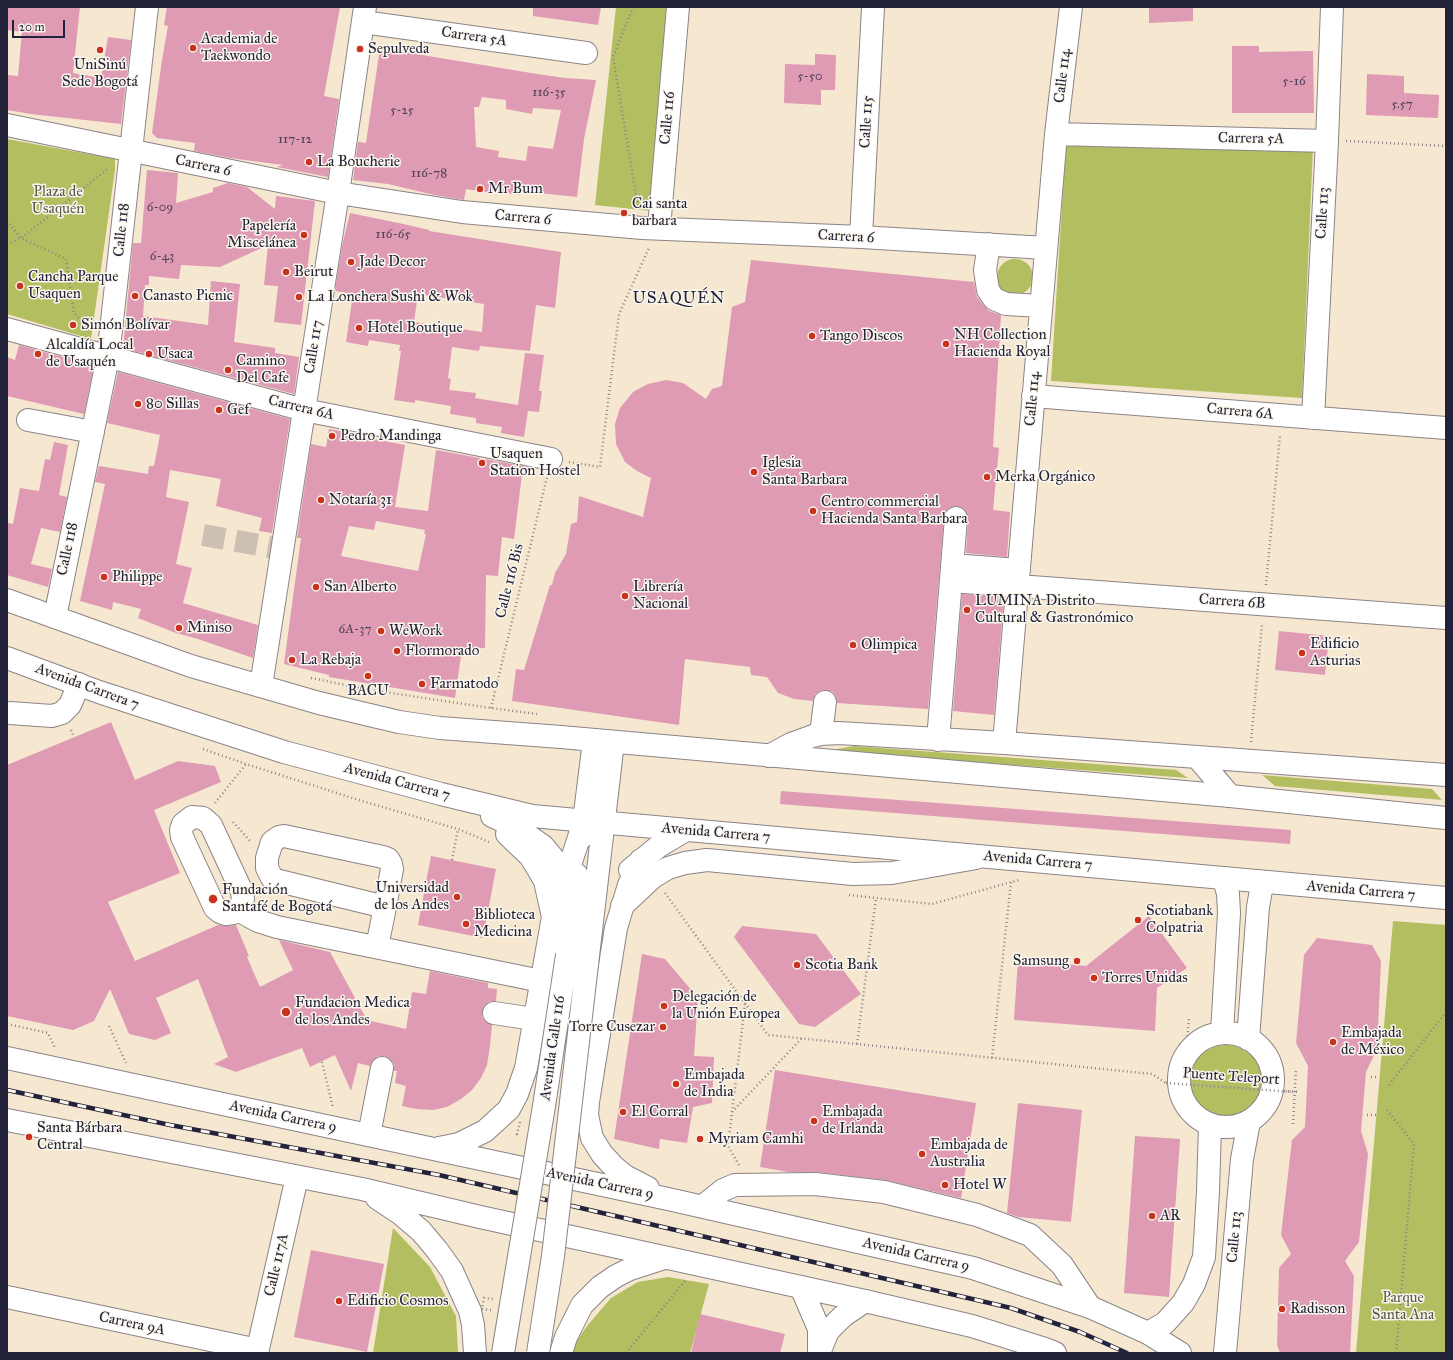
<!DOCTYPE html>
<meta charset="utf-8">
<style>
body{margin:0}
#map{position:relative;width:1453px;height:1360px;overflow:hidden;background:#f6e7d0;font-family:"IM FELL Great Primer",serif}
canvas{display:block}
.frame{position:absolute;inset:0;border:8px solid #22223b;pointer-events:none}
.scale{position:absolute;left:12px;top:20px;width:53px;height:18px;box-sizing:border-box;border:2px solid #22223b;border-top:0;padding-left:5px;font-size:12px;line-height:14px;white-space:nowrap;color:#22223b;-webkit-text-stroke:3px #fbf7ec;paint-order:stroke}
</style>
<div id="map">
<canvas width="1453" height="1360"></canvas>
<div class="frame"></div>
<div class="scale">20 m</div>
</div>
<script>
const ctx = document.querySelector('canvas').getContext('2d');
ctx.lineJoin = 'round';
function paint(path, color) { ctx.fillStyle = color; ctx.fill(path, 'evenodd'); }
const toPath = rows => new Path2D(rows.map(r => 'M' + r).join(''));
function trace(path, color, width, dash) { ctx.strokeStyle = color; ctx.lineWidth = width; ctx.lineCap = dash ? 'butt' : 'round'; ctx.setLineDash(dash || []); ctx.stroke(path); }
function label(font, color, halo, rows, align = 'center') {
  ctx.font = font + ' "IM FELL Great Primer",serif'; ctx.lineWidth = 3; ctx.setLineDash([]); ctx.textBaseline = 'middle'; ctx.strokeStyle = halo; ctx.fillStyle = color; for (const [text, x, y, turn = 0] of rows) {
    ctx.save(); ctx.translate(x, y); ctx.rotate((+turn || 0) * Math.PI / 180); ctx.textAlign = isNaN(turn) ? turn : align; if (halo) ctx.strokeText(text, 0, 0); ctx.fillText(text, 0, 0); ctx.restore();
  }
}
const green = toPath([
 [616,7,672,7,651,211,595,205],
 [7,139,115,159,115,170,91,339,7,314],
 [1066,142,1313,148,1302,398,1051,381],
 '997 277a18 18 0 1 1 36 0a18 18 0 1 1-36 0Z',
 [854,746,1176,770,1188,778,826,751],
 [1262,775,1432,789,1442,800,1275,786],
 [1393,921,1446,925,1446,1353,1356,1353],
 '1189 1082a37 37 0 1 1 74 0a37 37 0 1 1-74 0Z',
 [393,1228,430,1267,456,1316,458,1353,373,1353],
 [668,1277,709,1284,690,1353,571,1353,578,1339,587,1326,611,1298,638,1282]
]);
const building = toPath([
 [7,7,80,7,73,73,101,78,108,37,131,40,121,124,31,114,7,110,7,75,18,76,22,32,7,30],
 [167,7,340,7,324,96,339,99,328,177,277,167,283,165,230,158,194,151,195,143,157,138,152,133,162,60,168,26,164,25],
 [533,7,601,7,598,25,533,16],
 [1149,7,1193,7,1193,21,1149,23],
 [1232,46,1259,46,1259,52,1313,51,1314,113,1232,113],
 [380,48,537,74,565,78,596,80,584,139,577,197,521,191,520,195,492,191,492,193,466,189,464,200,434,195,388,184,353,180,358,142,366,143],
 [482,97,506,100,506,109,532,114,533,108,561,110,553,149,528,146,526,161,498,157,499,151,476,147,474,107,479,107],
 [815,54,836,55,835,90,821,90,821,105,784,103,785,64,815,65],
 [1367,74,1404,76,1404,93,1439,95,1438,118,1366,115],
 [147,170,178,173,176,203,213,192,213,188,228,183,247,187,275,209,276,196,315,201,301,325,274,322,278,286,264,285,268,245,220,267,181,265,179,279,149,276,149,285,145,285,143,316,208,325,211,281,240,284,234,342,275,348,275,353,299,357,294,394,123,348,133,243,141,243],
 [350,213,408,225,429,230,429,231,561,252,555,308,536,305,530,351,480,346,479,351,452,347,448,378,451,379,449,390,476,393,475,398,518,405,525,353,544,355,539,391,542,391,539,412,528,411,524,437,501,433,502,427,476,423,476,418,450,414,451,406,415,400,415,403,394,400,401,351,399,351,400,345,369,340,368,346,346,342,353,294,335,291,342,246],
 [418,294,484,304,482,332,414,322],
 [751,260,974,282,977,297,984,306,989,311,1001,315,993,447,999,448,993,510,1010,512,1007,557,966,553,968,519,967,513,963,508,957,506,951,507,946,511,944,517,928,709,837,703,836,697,833,692,826,690,820,691,815,694,813,701,794,699,778,693,767,677,751,675,750,667,685,659,679,725,512,701,516,669,524,670,550,585,552,585,555,573,566,554,571,524,577,522,579,496,643,517,651,478,637,471,625,462,616,444,615,424,620,408,633,392,648,384,666,380,683,383,706,399,712,389,722,386,732,307,745,302],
 [19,345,94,366,84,414,7,396,7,357,15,360],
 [118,372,290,419,272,533,259,531,262,518,216,506,221,479,170,470,166,497,189,502,176,564,192,568,183,603,258,625,253,658,198,639,176,633,138,618,141,609,113,602,112,610,80,601,105,484,95,482,99,466,148,474,149,466,154,466,160,435,107,423],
 [329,429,364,435,364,437,405,445,395,507,428,511,436,450,523,466,514,539,502,537,498,576,486,575,485,648,462,649,455,698,329,677,329,675,284,664,301,538,297,538,311,444,326,447],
 [376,521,425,530,424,534,426,534,418,571,341,556,349,526,374,530],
 [54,442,68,445,59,495,67,497,60,532,41,528,31,564,52,569,48,587,7,575,7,523,13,524,20,488,39,491,45,459,50,460],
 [962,594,1004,597,994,715,953,711],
 [1279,631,1329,636,1325,675,1275,670],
 [111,722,135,780,178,761,215,766,221,782,154,810,180,873,108,902,135,961,218,925,227,926,236,925,249,956,247,957,260,987,293,970,279,940,330,952,367,1020,406,1029,412,992,426,994,430,971,488,983,488,988,497,989,496,1001,490,1001,484,1005,482,1012,482,1017,486,1022,492,1025,490,1046,487,1065,481,1078,472,1090,461,1099,447,1107,433,1110,416,1109,402,1106,406,1086,395,1083,397,1071,394,1071,394,1064,390,1059,384,1056,378,1056,373,1060,370,1066,358,1063,351,1091,335,1055,310,1067,302,1048,236,1072,214,1064,228,1057,198,979,156,998,171,1033,155,1040,129,1034,110,989,94,1021,73,1030,7,1016,7,765],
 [781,791,1291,830,1290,844,780,804],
 [431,856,496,869,483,938,418,925],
 [1149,916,1187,968,1157,988,1155,1031,1014,1020,1018,959,1086,966],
 [742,926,816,934,861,994,815,1027,799,1024,734,937],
 [1317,938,1372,945,1381,961,1377,1049,1366,1072,1361,1131,1368,1154,1359,1242,1345,1261,1354,1276,1350,1353,1280,1353,1277,1345,1279,1268,1291,1254,1281,1235,1292,1140,1305,1127,1308,1066,1296,1043,1304,955],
 [642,954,665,959,698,998,694,1056,714,1057,712,1103,693,1107,687,1143,660,1139,659,1149,614,1139],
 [775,1070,976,1103,961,1198,885,1180,816,1172,788,1172,760,1167],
 [1018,1103,1082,1110,1071,1222,1018,1217,1007,1213],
 [1135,1136,1180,1139,1169,1297,1124,1293],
 [311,1250,384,1264,367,1352,294,1337],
 [700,1314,785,1334,780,1353,691,1353]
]);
const minorTunnel = toPath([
 [203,535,276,548]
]);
const path = toPath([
 [633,7,613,57,638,207],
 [1346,141,1446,146],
 [7,221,21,238,66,259,74,313,91,331],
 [7,244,21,238,109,168],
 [569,462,600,467,619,314,649,248],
 [1266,585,1280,435],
 [311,678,365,689,491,708,537,714],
 [491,708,547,477],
 [71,730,74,737],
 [1251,742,1262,624],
 [203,749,246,764,362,801,458,829,489,842],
 [215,803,246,764],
 [233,822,251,842],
 [452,860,458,829],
 [665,893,768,1035,1152,1074,1166,1083],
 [849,895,932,904,1019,880],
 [7,1024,48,1033,55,1048],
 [109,1026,126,1063],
 [857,1044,876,898],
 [1186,1056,1189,1017],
 [992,1058,1011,882],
 [322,1062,333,1108],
 [1371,1077,1379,1077],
 [1389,1085,1446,1012],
 [1272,1090,1299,1092],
 [1387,1110,1414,1144,1396,1353],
 [732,1112,802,1038],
 [1367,1115,1377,1115],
 [739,1165,728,1146,745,1004],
 [626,1353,685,1281]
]);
const minor = toPath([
 [363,22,586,53],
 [7,125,338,193,462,212,642,228,861,237,1046,248],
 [1056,134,1327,141],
 [659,228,678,7],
 [861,237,873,7],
 [989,244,985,270,988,290,994,299,1006,304,1041,306],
 [7,329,304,410,551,459],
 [1033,396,1446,428],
 [1313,418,1327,141,1332,7],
 [28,420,93,432],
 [952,565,1019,570],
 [951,581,1446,618],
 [55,617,108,357,147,7],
 [261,686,338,193,365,7],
 [10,713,52,716,62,713,70,705,79,684],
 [821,734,825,702],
 [938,740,956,518],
 [1004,743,1056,134,1071,7],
 [769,756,791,744,813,736,821,734,839,733,1004,743,1446,775],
 [1197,757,1230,796],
 [192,817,203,818,211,825,242,892,243,899,241,905,238,910,233,913,226,914,220,912,215,908,182,837,181,830,183,824,192,817],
 [622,906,653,877,668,868,685,863,707,860,853,874,892,873,976,858],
 [238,910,258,921,277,927,541,981],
 [377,947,385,907,392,869,391,864,388,859,383,857,284,836,279,837,272,842,267,858,267,868,272,878,275,880,385,907],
 [494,1013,534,1019],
 [1222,1033,1229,913,1228,894,1224,878],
 '1179 1080a47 47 0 1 1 94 0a47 47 0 1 1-94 0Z',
 [1248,1039,1258,907,1261,890,1266,882],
 [369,1135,382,1068],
 [703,1206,723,1190,735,1185,815,1184,884,1192,977,1215,1030,1235,1062,1265,1090,1307],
 [801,1287,819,1329,819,1351],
 [7,1297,258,1350],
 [1148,1333,1165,1323,1183,1303,1194,1284,1204,1257,1208,1192,1210,1125],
 [257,1353,297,1177],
 [819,1353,828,1331,843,1316,865,1301],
 [1225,1353,1242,1159,1249,1122]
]);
const major = toPath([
 [7,600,191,666,319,703,399,722,440,728,561,737,1230,796,1446,818],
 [7,658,99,692,284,752,441,794,532,816,1446,898],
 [492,816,514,826,543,846,553,858,560,870,567,887],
 [507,834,530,856,538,869,545,881,553,917],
 [582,837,594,741],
 [641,860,629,885,616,928,588,1102,587,1115,592,1138,602,1154,614,1167,625,1176,648,1188],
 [630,870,659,846,686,830],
 [567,955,577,875],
 [588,956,613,742],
 [7,1058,668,1199,973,1268,1090,1307,1148,1333,1180,1353],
 [7,1120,362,1189,480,1217,865,1301,972,1326,1045,1349,1055,1353],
 [439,1148,459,1144,485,1131,509,1109,517,1094,526,1068,553,917,584,822],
 [377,1198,401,1214,421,1231,437,1250,452,1271,470,1311,473,1325,475,1353],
 [561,1353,566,1337,582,1305,600,1287,616,1276,630,1269,664,1258]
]);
const rail = toPath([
 [7,1090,170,1125,439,1175,1011,1308,1080,1332,1127,1353]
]);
const pathBridge = toPath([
 [1166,1083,1294,1092],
 [520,1122,517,1134,520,1134],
 [1293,1124,1296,1069],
 [491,1310,482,1309,484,1298,493,1299]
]);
const majorBridge = toPath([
 [503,1353,544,1106,567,955],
 [538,1353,553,1256,588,956]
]);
const markers = [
 [193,48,4,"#c8321e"],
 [360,49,4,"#c8321e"],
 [100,50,4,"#c8321e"],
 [309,162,4,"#c8321e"],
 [480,189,4,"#c8321e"],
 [624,213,4,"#c8321e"],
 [304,235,4,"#c8321e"],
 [351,262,4,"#c8321e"],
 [286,272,4,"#c8321e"],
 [20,286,4,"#c8321e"],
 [135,296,4,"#c8321e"],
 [299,297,4,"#c8321e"],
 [73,325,4,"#c8321e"],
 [359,328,4,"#c8321e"],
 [812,336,4,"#c8321e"],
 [946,344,4,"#c8321e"],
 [38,354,4,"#c8321e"],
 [149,354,4,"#c8321e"],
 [228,370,4,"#c8321e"],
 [138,404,4,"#c8321e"],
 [219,410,4,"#c8321e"],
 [332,436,4,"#c8321e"],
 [482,463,4,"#c8321e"],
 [754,472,4,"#c8321e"],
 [987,477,4,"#c8321e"],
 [321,500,4,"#c8321e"],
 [813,511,4,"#c8321e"],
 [104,577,4,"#c8321e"],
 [316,587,4,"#c8321e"],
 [625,596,4,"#c8321e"],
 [967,610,4,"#c8321e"],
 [179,628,4,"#c8321e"],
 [381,631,4,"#c8321e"],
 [853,645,4,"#c8321e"],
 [397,651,4,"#c8321e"],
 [1302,653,4,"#c8321e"],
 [292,660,4,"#c8321e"],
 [368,676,4,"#c8321e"],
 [422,684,4,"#c8321e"],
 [457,897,4,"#c8321e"],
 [213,899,5,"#c8321e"],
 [1138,920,4,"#c8321e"],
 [466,924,4,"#c8321e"],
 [1077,961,4,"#c8321e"],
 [797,965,4,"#c8321e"],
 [1094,978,4,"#c8321e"],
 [664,1006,4,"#c8321e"],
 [286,1012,5,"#c8321e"],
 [663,1027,4,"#c8321e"],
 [1333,1042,4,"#c8321e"],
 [676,1084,4,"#c8321e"],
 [623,1112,4,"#c8321e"],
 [814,1121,4,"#c8321e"],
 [29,1137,4,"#c8321e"],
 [700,1139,4,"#c8321e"],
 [922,1154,4,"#c8321e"],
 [945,1185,4,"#c8321e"],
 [1152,1216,4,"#c8321e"],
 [339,1301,4,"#c8321e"],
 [1282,1309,4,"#c8321e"]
];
const numberNames = [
 ["5-50",810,77],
 ["5-16",1294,82],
 ["116-35",549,93],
 ["5.57",1402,105],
 ["5-25",402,111],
 ["117-12",295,140],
 ["116-78",429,174],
 ["6-09",160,208],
 ["116-65",393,235],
 ["6-43",162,257],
 ["6A-37",355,630]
];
const streetNames = [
 ["Carrera 5A",474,37,8],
 ["Calle 114",1063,76,-83],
 ["Calle 116",668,118,-85],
 ["Calle 115",867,122,-87],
 ["Carrera 5A",1251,139,1],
 ["Carrera 6",203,166,12],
 ["Calle 113",1323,213,-87],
 ["Carrera 6",523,218,5],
 ["Calle 118",122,230,-84],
 ["Carrera 6",846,237,3],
 ["Calle 117",314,347,-81],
 ["Calle 114",1033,399,-85],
 ["Carrera 6A",301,408,13],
 ["Carrera 6A",1240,412,5],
 ["Calle 118",68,549,-78],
 ["Calle 116 Bis",510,581,-76],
 ["Carrera 6B",1232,602,4],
 ["Avenida Carrera 7",87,687,20],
 ["Avenida Carrera 7",397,782,15],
 ["Avenida Carrera 7",716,833,5],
 ["Avenida Carrera 7",1038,861,5],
 ["Avenida Carrera 7",1361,891,5],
 ["Avenida Calle 116",553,1048,-82],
 ["Puente Teleport",1231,1077,4],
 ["Avenida Carrera 9",283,1117,12],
 ["Avenida Carrera 9",600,1184,12],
 ["Calle 113",1235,1237,-85],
 ["Avenida Carrera 9",916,1255,13],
 ["Calle 117A",277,1265,-77],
 ["Carrera 9A",132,1324,12]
];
const poiNames = [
 ["Academia de",201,39],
 ["Taekwondo",201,56],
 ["Sepulveda",368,49],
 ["UniSinú",100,65,"center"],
 ["Sede Bogotá",100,82,"center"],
 ["La Boucherie",317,162],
 ["Mr Bum",488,189],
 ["Cai santa",632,204],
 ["barbara",632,221],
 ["Papelería",296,226,"right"],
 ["Miscelánea",296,243,"right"],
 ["Jade Decor",359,262],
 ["Beirut",294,272],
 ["Cancha Parque",28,277],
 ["Usaquen",28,294],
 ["Canasto Picnic",143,296],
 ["La Lonchera Sushi & Wok",307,297],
 ["Simón Bolívar",81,325],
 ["Hotel Boutique",367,328],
 ["NH Collection",954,335],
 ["Hacienda Royal",954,352],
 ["Tango Discos",820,336],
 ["Alcaldía Local",46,345],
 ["de Usaquén",46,362],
 ["Usaca",157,354],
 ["Camino",236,361],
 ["Del Cafe",236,378],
 ["80 Sillas",146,404],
 ["Gef",227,410],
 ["Pedro Mandinga",340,436],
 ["Usaquen",490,454],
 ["Station Hostel",490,471],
 ["Iglesia",762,463],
 ["Santa Barbara",762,480],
 ["Merka Orgánico",995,477],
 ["Notaría 31",329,500],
 ["Centro commercial",821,502],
 ["Hacienda Santa Barbara",821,519],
 ["Philippe",112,577],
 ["San Alberto",324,587],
 ["Librería",633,587],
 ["Nacional",633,604],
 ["LUMINA Distrito",975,601],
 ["Cultural & Gastronómico",975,618],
 ["Miniso",187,628],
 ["WeWork",389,631],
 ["Edificio",1310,644],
 ["Asturias",1310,661],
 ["Olimpica",861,645],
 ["Flormorado",405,651],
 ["La Rebaja",300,660],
 ["Farmatodo",430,684],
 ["BACU",368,691,"center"],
 ["Universidad",449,888,"right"],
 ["de los Andes",449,905,"right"],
 ["Fundación",222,890],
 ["Santafé de Bogotá",222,907],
 ["Scotiabank",1146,911],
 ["Colpatria",1146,928],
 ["Biblioteca",474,915],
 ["Medicina",474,932],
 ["Samsung",1069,961,"right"],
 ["Scotia Bank",805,965],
 ["Torres Unidas",1102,978],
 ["Delegación de",672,997],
 ["la Unión Europea",672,1014],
 ["Fundacion Medica",295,1003],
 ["de los Andes",295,1020],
 ["Torre Cusezar",655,1027,"right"],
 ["Embajada",1341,1033],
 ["de México",1341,1050],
 ["Embajada",684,1075],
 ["de India",684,1092],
 ["El Corral",631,1112],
 ["Embajada",822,1112],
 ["de Irlanda",822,1129],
 ["Santa Bárbara",37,1128],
 ["Central",37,1145],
 ["Myriam Camhi",708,1139],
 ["Embajada de",930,1145],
 ["Australia",930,1162],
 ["Hotel W",953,1185],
 ["AR",1160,1216],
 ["Edificio Cosmos",347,1301],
 ["Radisson",1290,1309]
];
const parkNames = [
 ["Plaza de",58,192],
 ["Usaquén",58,209],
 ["Parque",1403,1298],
 ["Santa Ana",1403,1315]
];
const quarterNames = [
 ["USAQUÉN",679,299]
];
paint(green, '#b2be60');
paint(building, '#df9ab4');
trace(minorTunnel, '#ccc0b2', 22, [22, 11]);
trace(minor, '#8c8486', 24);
trace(major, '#8c8486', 24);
trace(path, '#8c8486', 2.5, [1, 3]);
trace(minor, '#fff', 22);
trace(major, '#fff', 22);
trace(rail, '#22223b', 4.5);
trace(rail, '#fbf7ec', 3, [9]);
trace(majorBridge, '#8c8486', 24, []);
trace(pathBridge, '#8c8486', 2.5, [1, 3]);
trace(majorBridge, '#fff', 22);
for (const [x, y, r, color] of markers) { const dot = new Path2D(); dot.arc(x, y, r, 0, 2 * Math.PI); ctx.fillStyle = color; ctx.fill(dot); trace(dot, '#fbf7ec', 1.5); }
label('13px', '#514059', null, numberNames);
label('15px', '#22223b', '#fbf7ec', streetNames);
label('15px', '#22223b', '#fbf7ec', poiNames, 'left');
label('15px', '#545948', '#fbf7ec', parkNames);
ctx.letterSpacing = '1px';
label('17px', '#22223b', '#fbf7ec', quarterNames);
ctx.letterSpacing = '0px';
</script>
